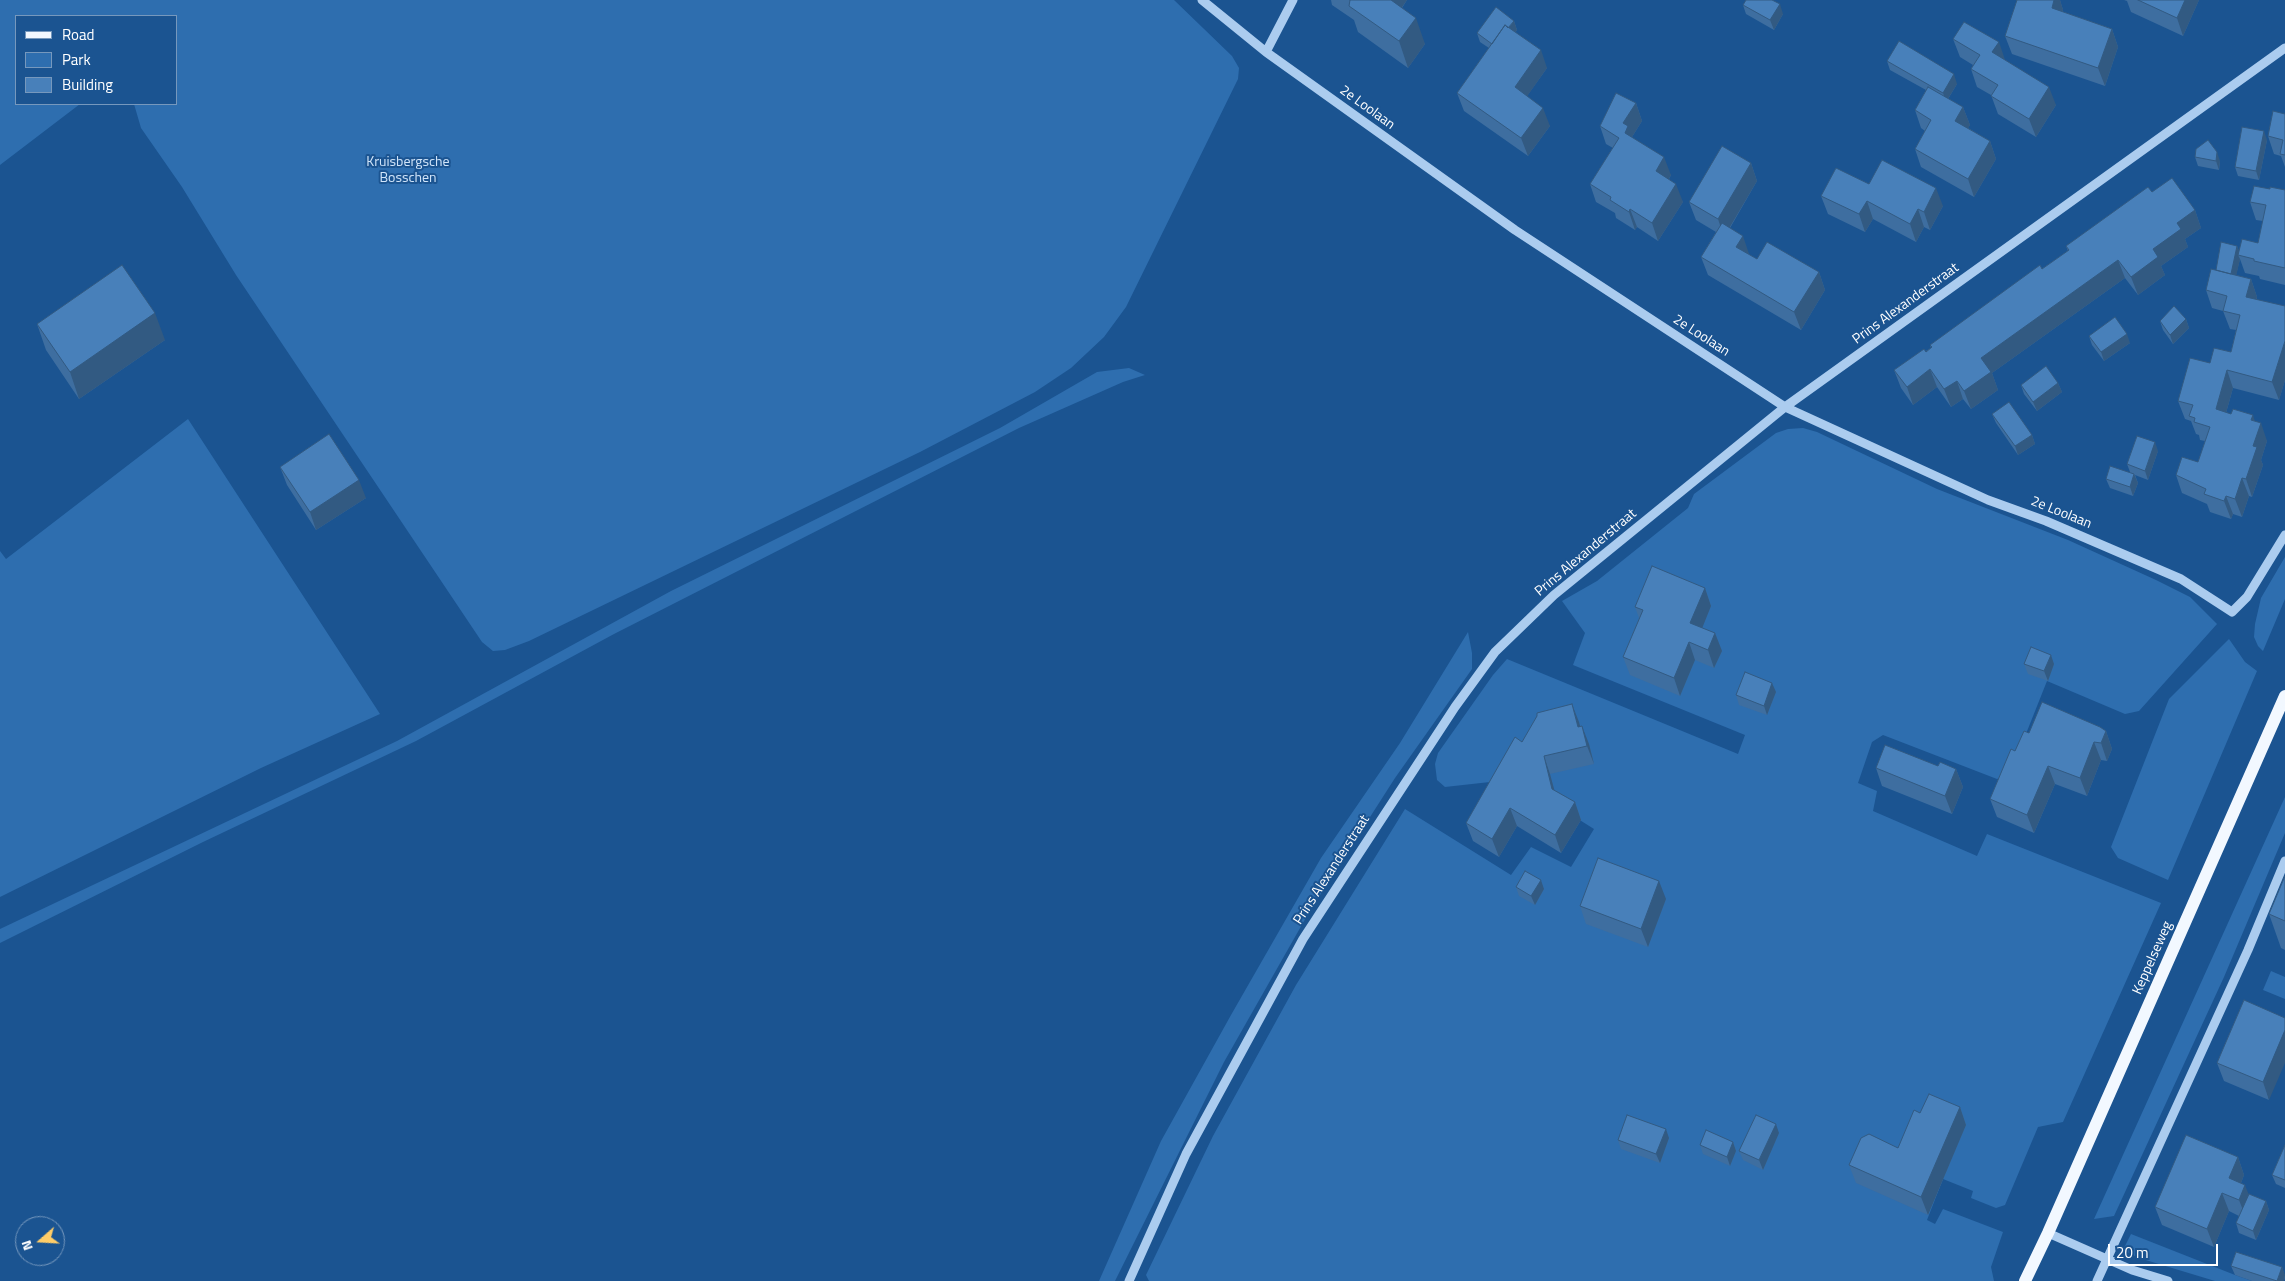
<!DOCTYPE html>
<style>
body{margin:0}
#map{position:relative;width:2285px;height:1281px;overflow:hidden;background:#1b5491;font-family:"Titillium Web",sans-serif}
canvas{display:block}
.legend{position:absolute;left:15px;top:15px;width:162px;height:90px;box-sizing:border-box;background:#1b5491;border:1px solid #7698bd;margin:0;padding:6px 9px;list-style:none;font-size:15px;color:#fff}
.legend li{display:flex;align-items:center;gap:10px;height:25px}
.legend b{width:25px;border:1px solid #7698bd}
.north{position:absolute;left:15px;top:1216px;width:50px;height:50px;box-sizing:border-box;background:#1b5491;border:1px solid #7698bd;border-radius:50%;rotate:251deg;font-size:14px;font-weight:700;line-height:20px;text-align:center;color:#fff}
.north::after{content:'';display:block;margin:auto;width:18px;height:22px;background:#ffcd68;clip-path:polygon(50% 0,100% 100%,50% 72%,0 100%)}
.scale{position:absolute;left:2108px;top:1244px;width:110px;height:22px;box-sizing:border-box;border:2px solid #fff;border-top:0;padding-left:6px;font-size:15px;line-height:18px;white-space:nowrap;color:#fff;-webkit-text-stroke:4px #1b5491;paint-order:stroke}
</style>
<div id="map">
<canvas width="2285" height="1281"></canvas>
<ul class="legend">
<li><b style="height:6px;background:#f2f8ff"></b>Road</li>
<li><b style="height:14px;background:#2e6eaf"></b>Park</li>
<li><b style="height:14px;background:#4880ba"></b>Building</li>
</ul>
<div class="north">N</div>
<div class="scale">20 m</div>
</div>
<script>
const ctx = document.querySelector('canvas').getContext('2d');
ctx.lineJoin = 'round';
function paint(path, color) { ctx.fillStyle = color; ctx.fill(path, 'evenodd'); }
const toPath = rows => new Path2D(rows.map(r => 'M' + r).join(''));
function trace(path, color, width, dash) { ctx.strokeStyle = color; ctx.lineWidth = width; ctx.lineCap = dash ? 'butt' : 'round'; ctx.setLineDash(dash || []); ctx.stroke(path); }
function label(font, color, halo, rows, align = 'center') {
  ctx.font = font + ' "Titillium Web",sans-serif'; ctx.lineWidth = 4; ctx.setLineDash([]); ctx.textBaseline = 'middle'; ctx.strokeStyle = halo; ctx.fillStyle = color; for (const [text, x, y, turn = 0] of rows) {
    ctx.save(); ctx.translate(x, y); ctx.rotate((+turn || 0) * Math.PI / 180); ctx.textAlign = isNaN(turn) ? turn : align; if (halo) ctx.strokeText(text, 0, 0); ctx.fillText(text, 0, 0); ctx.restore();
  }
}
const green = toPath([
 [0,0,1174,0,1232,56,1239,68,1238,79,1126,307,1104,337,1071,368,1035,392,920,452,529,641,505,650,493,651,482,642,236,275,182,187,141,128,134,104,176,104,176,16,16,16,16,104,80,104,0,165],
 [1129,368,1145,375,1123,382,1019,428,614,634,416,741,203,842,0,943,0,929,397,741,671,591,1000,428,1097,372],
 [188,419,380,714,261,768,0,897,0,551,6,559],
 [1803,428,1817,432,1937,489,2068,540,2156,580,2190,597,2217,624,2139,711,2125,714,2047,681,2010,774,1997,779,1883,735,1872,742,1858,783,1877,791,1873,811,1977,856,1987,834,2161,903,2063,1122,2038,1127,2005,1205,1996,1208,1971,1198,1973,1191,1943,1179,1927,1220,1935,1224,1943,1209,2003,1232,1991,1267,1994,1281,1149,1281,1146,1275,1213,1136,1296,985,1405,809,1511,875,1531,847,1571,867,1594,829,1559,807,1490,782,1445,787,1437,780,1435,764,1438,753,1493,675,1507,659,1738,754,1745,735,1573,665,1585,633,1562,601,1597,581,1688,508,1694,494,1776,433,1788,429],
 [2285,557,2285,599,2263,651,2258,646,2254,637,2255,624,2261,598],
 [1468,632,1472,653,1472,669,1395,778,1308,914,1224,1062,1115,1281,1099,1281,1161,1141,1231,1015,1321,858,1400,743],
 [2229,639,2245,662,2257,671,2168,880,2118,858,2111,847,2169,699],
 [2285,797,2285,833,2224,977,2114,1216,2094,1219],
 [2271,971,2285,977,2285,999,2263,990],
 [2131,1234,2235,1275,2252,1281,2215,1281,2139,1258,2123,1250]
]);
const minor = toPath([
 [1202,0,1266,52,1515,230,1785,407,1988,500,2046,521,2181,579,2232,612,2247,597,2285,535],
 [1266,52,1293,0],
 [2048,1233,2132,1270,2168,1281],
 [1129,1281,1186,1154,1303,939,1455,707,1495,652,1554,595,1785,407,2285,48],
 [2097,1281,2248,950,2285,861]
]);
const major = toPath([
 [2025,1281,2048,1233,2285,696]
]);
const wall = toPath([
 [1331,0,1407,0,1402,8,1425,44,1408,68,1358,32,1354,20,1332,5],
 [2017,0,2060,0,2063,10,2063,12,2112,29,2118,47,2105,86,2012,54,2005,36],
 [2124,0,2199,0,2183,36,2131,12,2127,1],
 [1743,5,1783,14,1774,30,1746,14],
 [1514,21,1517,30,1515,33,1547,68,1527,96,1550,126,1528,156,1464,111,1457,93,1489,48,1480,42,1477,33],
 [1953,39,2005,60,2056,105,2036,137,1998,114,1991,95,1977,87,1971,69,1973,65,1960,57],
 [1887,61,1957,84,1948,99,1963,107,1970,125,1968,128,1990,141,1996,159,1974,197,1921,167,1915,149,1925,131,1921,128,1915,110,1926,90,1890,70],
 [1636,103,1642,121,1632,137,1671,175,1669,179,1683,202,1658,241,1637,227,1635,230,1616,218,1615,213,1596,202,1590,184,1613,148,1606,144,1600,126],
 [2285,114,2285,167,2281,156,2274,154,2268,136],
 [2267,140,2259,180,2238,176,2235,167],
 [2195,157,2220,161,2219,170,2198,166],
 [1751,163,1757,181,1730,228,1749,254,1749,255,1757,259,1819,272,1825,290,1801,330,1708,275,1701,257,1716,232,1696,220,1689,202],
 [1869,184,1943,206,1930,230,1924,227,1916,242,1873,219,1865,232,1828,214,1821,196],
 [2270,189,2285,190,2285,285,2260,279,2259,276,2245,273,2240,259,2236,275,2251,279,2257,297,2257,300,2285,306,2285,380,2279,400,2233,388,2226,413,2255,422,2267,441,2261,460,2263,465,2252,497,2249,496,2242,517,2233,514,2231,519,2210,512,2207,504,2182,493,2176,475,2198,462,2205,441,2200,440,2199,435,2196,434,2191,421,2185,419,2178,401,2210,363,2231,352,2236,330,2230,329,2223,311,2212,308,2206,290,2216,270,2237,246,2239,251,2258,243,2263,221,2256,220,2250,202],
 [2152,192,2195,210,2201,228,2185,239,2188,247,2161,266,2165,275,2138,295,2125,278,1992,373,1998,390,1971,409,1963,399,1951,407,1937,387,1913,405,1901,388,1894,370,1931,348,1930,345,2068,251,2066,246],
 [2186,319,2189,328,2173,344,2163,330,2160,321],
 [37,324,165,340,79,399,46,350],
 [2089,336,2130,343,2104,361,2092,345],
 [2058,383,2062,392,2037,411,2024,394,2021,385],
 [1992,414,2032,435,2035,444,2018,455,1996,423],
 [2158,451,2148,480,2135,475,2138,483,2133,496,2110,488,2106,479,2130,472,2127,464],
 [280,467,366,498,316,530,287,485],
 [1705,588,1711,606,1702,628,1715,633,1722,651,1714,668,1695,660,1680,696,1630,675,1623,657,1639,618,1635,607],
 [2024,664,2054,664,2048,681,2028,674],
 [1776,692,1767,715,1739,705,1736,695],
 [1537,716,1579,722,1580,727,1589,744,1594,764,1550,774,1554,790,1575,802,1581,820,1561,853,1517,826,1499,857,1473,841,1466,823,1522,742],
 [2106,731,2112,749,2107,761,2101,760,2087,796,2055,784,2034,833,1997,817,1990,799,2015,751,2029,733],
 [1938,766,1956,769,1963,787,1952,814,1882,786,1876,768],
 [2285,876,2285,950,2281,948,2269,914],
 [1516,887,1544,889,1535,905,1519,896],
 [1666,899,1648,947,1586,924,1580,906],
 [2244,1000,2269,1100,2224,1081,2217,1063],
 [1960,1107,1966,1125,1928,1215,1856,1183,1849,1165,1898,1148,1920,1113],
 [1779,1133,1763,1170,1743,1160,1739,1151],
 [1669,1138,1660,1163,1621,1149,1618,1140],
 [1733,1142,1736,1151,1730,1166,1703,1154,1700,1145],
 [2285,1145,2285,1188,2276,1184,2272,1175],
 [2238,1157,2244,1175,2241,1183,2248,1194,2266,1201,2269,1210,2256,1240,2239,1233,2236,1223,2239,1216,2229,1211,2214,1247,2162,1225,2155,1207],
 [2231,1266,2282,1267,2285,1277,2284,1281,2252,1281,2235,1275]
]);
const shadedWall = toPath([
 [1385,0,1407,0,1393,20],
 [2054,0,2060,0,2063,10,2058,26,2052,8],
 [2185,0,2199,0,2183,36,2177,18],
 [1780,4,1783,14,1774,30,1770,20],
 [1416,18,1425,44,1408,68,1399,41],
 [1514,21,1517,30,1498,55,1495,46],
 [2112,29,2118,47,2105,86,2098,68],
 [1999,42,2005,60,1999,70,1992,52],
 [1541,50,1547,68,1521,105,1515,87],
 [1954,74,1957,84,1946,102,1943,93],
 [2049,87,2056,105,2036,137,2029,119],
 [1636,103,1642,121,1632,137,1635,144,1625,133,1623,123],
 [1963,107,1970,125,1962,139,1955,121],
 [1543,108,1550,126,1528,156,1521,138],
 [2264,131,2267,140,2259,180,2256,171],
 [1990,141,1996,159,1974,197,1968,179],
 [2217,152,2220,161,2219,170,2216,161],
 [1664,157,1671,175,1663,189,1656,171],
 [1751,163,1757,181,1724,237,1718,219],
 [1676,184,1683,202,1658,241,1652,223],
 [1936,188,1943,206,1930,230,1924,212],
 [1867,201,1873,219,1865,232,1859,214],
 [1630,209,1637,227,1635,230,1629,212],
 [1918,209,1924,227,1916,242,1910,224],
 [2195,210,2201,228,2185,239,2188,247,2161,266,2165,275,2138,295,2131,277,2153,249,2177,223],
 [1743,236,1749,254,1742,265,1736,247],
 [2237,246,2241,255,2238,255,2240,259,2233,290,2229,281],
 [2118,260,2125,278,1992,373,1998,390,1971,409,1964,391,1981,358],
 [1819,272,1825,290,1801,330,1794,312],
 [2251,279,2257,297,2253,315,2246,297],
 [155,313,165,340,79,399,70,372],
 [2186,319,2189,328,2173,344,2170,335],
 [2127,334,2130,343,2104,361,2101,352],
 [2285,341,2285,380,2279,400,2272,382],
 [1930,369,1937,387,1913,405,1907,387],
 [2227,370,2233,388,2222,427,2216,409],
 [1957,381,1963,399,1951,407,1944,389],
 [2058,383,2062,392,2037,411,2033,402],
 [2253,415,2258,431,2261,423,2267,441,2261,460,2263,465,2252,497,2246,479,2251,420],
 [2032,435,2035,444,2018,455,2015,446],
 [2155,442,2158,451,2148,480,2145,471],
 [2134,474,2138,483,2133,496,2130,487],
 [2242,478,2249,496,2242,517,2235,499],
 [359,480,366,498,316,530,310,512],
 [2226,496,2233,514,2231,519,2224,501],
 [1705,588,1711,606,1697,641,1690,623],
 [1715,633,1722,651,1714,668,1708,650],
 [1689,642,1695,660,1680,696,1674,678],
 [2051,655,2054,664,2048,681,2044,671],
 [1772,683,1776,692,1767,715,1764,706],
 [1572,704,1579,722,1585,745,1578,727],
 [1582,726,1589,744,1594,764,1587,746],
 [2106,731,2112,749,2107,761,2101,743],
 [2094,742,2101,760,2087,796,2080,778],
 [1544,756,1550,774,1559,807,1552,789],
 [2048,766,2055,784,2034,833,2027,815],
 [1956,769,1963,787,1952,814,1945,796],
 [1575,802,1581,820,1561,853,1555,835],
 [1510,808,1517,826,1499,857,1492,839],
 [1541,880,1544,889,1535,905,1531,896],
 [1659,881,1666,899,1648,947,1641,929],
 [2285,1030,2285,1063,2269,1100,2263,1082],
 [1960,1107,1966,1125,1928,1215,1921,1197],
 [1776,1124,1779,1133,1763,1170,1759,1160],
 [1666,1129,1669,1138,1660,1163,1656,1154],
 [1733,1142,1736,1151,1730,1166,1727,1157],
 [2238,1157,2244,1175,2236,1196,2229,1178],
 [2245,1185,2252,1203,2246,1218,2239,1200],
 [2222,1193,2229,1211,2214,1247,2207,1229],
 [2266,1201,2269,1210,2256,1240,2253,1231],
 [2282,1267,2285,1275,2284,1281,2277,1281]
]);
const building = toPath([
 [1350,0,1391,0,1416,18,1399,41,1349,6,1350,0],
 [1746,0,1772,0,1780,4,1770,20,1743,5,1746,0],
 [2017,0,2054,0,2052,8,2112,29,2098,68,2005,36,2017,0],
 [2138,0,2185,0,2177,18,2138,0],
 [1496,7,1514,21,1508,28,1505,25,1492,44,1477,33,1496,7],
 [1964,22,1999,42,1992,52,2049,87,2029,119,1991,96,1998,85,1971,69,1980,55,1953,39,1964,22],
 [1505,25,1541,50,1515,87,1543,108,1521,138,1457,93,1505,25],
 [1899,41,1954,74,1943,93,1887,61,1899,41],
 [1928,87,1963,107,1955,121,1990,141,1968,179,1915,149,1931,120,1915,110,1928,87],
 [1616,93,1636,103,1623,123,1628,126,1625,133,1664,157,1656,171,1676,184,1652,223,1630,209,1629,212,1610,200,1611,197,1590,184,1619,138,1600,126,1616,93],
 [2273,111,2285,114,2285,155,2280,154,2283,140,2268,136,2273,111],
 [2242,127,2264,131,2256,171,2235,167,2242,127],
 [2208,140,2217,152,2216,161,2195,157,2196,149,2208,140],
 [1722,146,1751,163,1718,219,1689,202,1722,146],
 [1882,160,1936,188,1924,212,1918,209,1910,224,1867,201,1859,214,1821,196,1836,168,1869,184,1882,160],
 [2172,178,2195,210,2177,223,2181,229,2153,249,2158,257,2131,277,2118,260,1981,358,1991,372,1964,391,1957,381,1944,389,1930,369,1907,387,1894,370,1924,349,1926,352,1932,347,1930,345,2040,265,2042,269,2069,250,2066,246,2148,187,2152,192,2172,178],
 [2254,186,2270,189,2270,187,2285,190,2285,268,2254,261,2254,259,2238,255,2242,239,2258,243,2266,205,2250,202,2254,186],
 [1722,223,1743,236,1736,247,1757,259,1767,242,1819,272,1794,312,1701,257,1722,223],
 [2221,242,2237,246,2231,274,2216,270,2221,242],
 [122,265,155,313,70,372,37,324,122,265],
 [2211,269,2251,279,2246,297,2285,306,2285,341,2272,382,2227,370,2216,409,2231,414,2233,409,2253,415,2251,420,2261,423,2253,446,2257,447,2246,479,2242,478,2235,499,2226,496,2224,501,2204,494,2206,489,2176,475,2182,457,2198,462,2210,427,2194,422,2195,418,2189,416,2193,405,2178,401,2190,358,2210,363,2214,348,2231,352,2240,315,2223,311,2227,296,2206,290,2211,269],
 [2174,306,2186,319,2170,335,2160,321,2174,306],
 [2115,317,2127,334,2101,352,2089,336,2115,317],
 [2046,366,2058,383,2033,402,2021,385,2046,366],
 [2009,402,2032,435,2015,446,1992,414,2009,402],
 [329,434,359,480,310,512,280,467,329,434],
 [2137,436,2155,442,2145,471,2127,464,2137,436],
 [2110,466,2134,474,2130,487,2106,479,2110,466],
 [1652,566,1705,588,1690,623,1715,633,1708,650,1689,642,1674,678,1623,657,1643,610,1635,607,1652,566],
 [2031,647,2051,655,2044,671,2024,664,2031,647],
 [1745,672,1772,683,1764,706,1736,695,1745,672],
 [2042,702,2100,727,2106,731,2101,743,2094,742,2080,778,2048,766,2027,815,1990,799,2011,749,2015,751,2024,731,2029,733,2042,702],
 [1572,704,1578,727,1582,726,1587,746,1544,756,1552,789,1575,802,1555,835,1510,808,1492,839,1466,823,1515,737,1522,742,1537,716,1537,713,1572,704],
 [1885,745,1938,766,1940,762,1956,769,1945,796,1876,768,1885,745],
 [1598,858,1659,881,1641,929,1580,906,1598,858],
 [1525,871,1541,880,1531,896,1516,887,1525,871],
 [2285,876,2285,921,2269,914,2285,876],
 [2244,1000,2285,1018,2285,1030,2263,1082,2217,1063,2244,1000],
 [1929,1094,1960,1107,1921,1197,1849,1165,1861,1138,1869,1134,1898,1148,1914,1110,1920,1113,1929,1094],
 [1627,1115,1666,1129,1656,1154,1618,1140,1627,1115],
 [1756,1115,1776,1124,1759,1160,1739,1151,1756,1115],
 [1706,1130,1733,1142,1727,1157,1700,1145,1706,1130],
 [2186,1135,2238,1157,2229,1178,2245,1185,2239,1200,2222,1193,2207,1229,2155,1207,2186,1135],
 [2285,1145,2285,1180,2272,1175,2285,1145],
 [2249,1194,2266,1201,2253,1231,2236,1223,2249,1194],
 [2236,1252,2282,1267,2277,1281,2231,1266,2236,1252]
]);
const streetNames = [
 ["2e Loolaan",1367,108,36],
 ["Prins Alexanderstraat",1906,304,-36],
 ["2e Loolaan",1701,336,33],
 ["2e Loolaan",2061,513,22],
 ["Prins Alexanderstraat",1586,553,-40],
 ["Prins Alexanderstraat",1332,870,-57],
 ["Keppelseweg",2153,958,-66]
];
const parkNames = [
 ["Kruisbergsche",408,163],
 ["Bosschen",408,179]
];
paint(green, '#2e6eaf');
trace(minor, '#abccef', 9);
trace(major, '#f2f8ff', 12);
paint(wall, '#3e6ea0');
paint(shadedWall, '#325a82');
paint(building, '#4880ba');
trace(building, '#325a82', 1);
label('14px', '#fff', '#1b5491', streetNames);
label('14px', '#d1e5fa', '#1b5491', parkNames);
</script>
